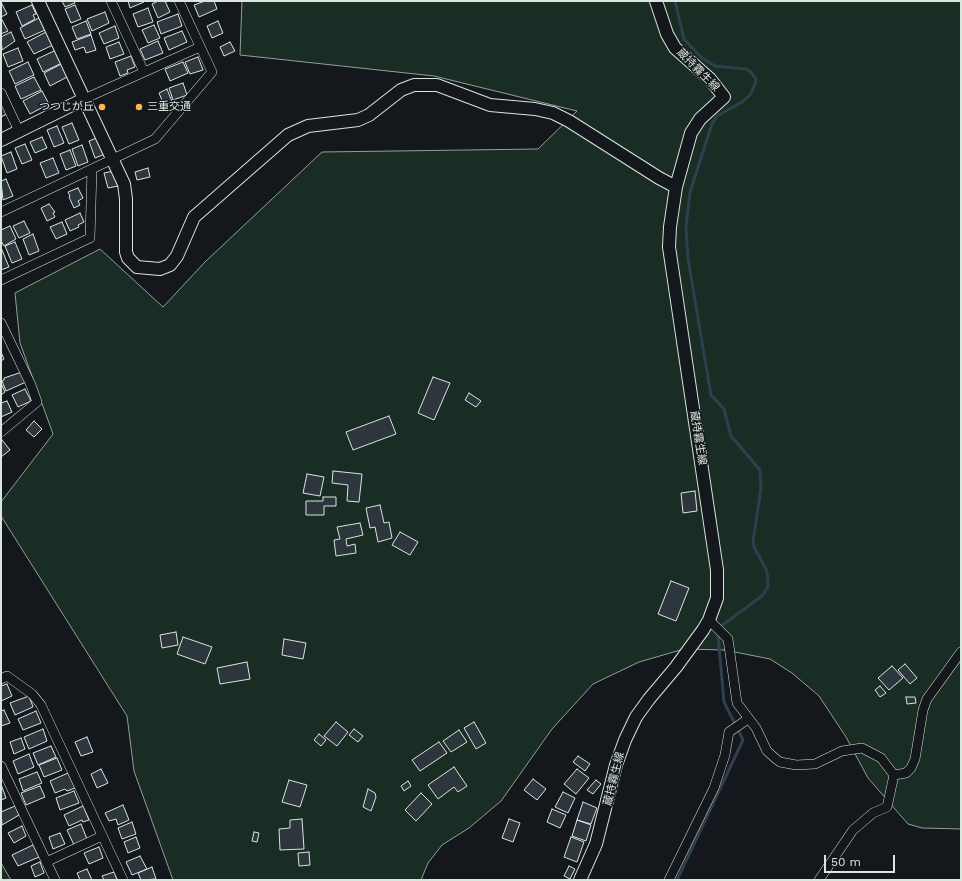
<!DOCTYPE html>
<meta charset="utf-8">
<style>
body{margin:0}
#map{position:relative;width:962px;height:881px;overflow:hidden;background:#14181c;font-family:"Work Sans",sans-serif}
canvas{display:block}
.frame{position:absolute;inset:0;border:2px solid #d8e6dc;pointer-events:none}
.scale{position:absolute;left:824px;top:855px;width:71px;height:18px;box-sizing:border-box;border:2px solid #d8e6dc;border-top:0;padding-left:5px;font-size:12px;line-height:14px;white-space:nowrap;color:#d8e6dc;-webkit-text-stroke:3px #14181c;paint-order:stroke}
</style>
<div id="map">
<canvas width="962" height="881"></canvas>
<div class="frame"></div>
<div class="scale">50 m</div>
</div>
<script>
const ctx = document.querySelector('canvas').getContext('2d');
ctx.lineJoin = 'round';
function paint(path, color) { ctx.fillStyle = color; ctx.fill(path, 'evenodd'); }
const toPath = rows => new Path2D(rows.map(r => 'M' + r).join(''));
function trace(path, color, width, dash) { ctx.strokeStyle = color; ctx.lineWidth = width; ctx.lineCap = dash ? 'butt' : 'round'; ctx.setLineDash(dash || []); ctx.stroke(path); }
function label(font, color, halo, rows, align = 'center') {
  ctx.font = font + ' "Work Sans","Noto Sans JP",sans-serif'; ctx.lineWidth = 3; ctx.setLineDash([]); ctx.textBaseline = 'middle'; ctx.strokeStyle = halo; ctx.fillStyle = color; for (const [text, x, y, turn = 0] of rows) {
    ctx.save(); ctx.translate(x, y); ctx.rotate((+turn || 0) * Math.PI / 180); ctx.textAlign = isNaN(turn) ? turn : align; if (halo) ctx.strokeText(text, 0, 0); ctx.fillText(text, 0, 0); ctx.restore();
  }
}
const green = toPath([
 [242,1,961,1,961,829,922,828,908,824,868,778,846,737,819,696,792,673,770,659,725,650,684,649,639,662,593,684,552,729,501,801,469,828,442,845,428,863,421,880,173,880,134,771,127,716,1,516,1,502,53,434,20,343,15,293,100,249,163,307,205,262,322,152,538,149,577,111,434,76,240,55,242,1],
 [1,863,11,880,1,880,1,863]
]);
const stream = toPath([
 [675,1,684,39,702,58,715,66,746,69,750,71,756,79,755,84,751,94,742,102,717,116,712,124,690,192,686,227,688,259,711,395,724,409,731,436,760,470,761,488,753,541,754,547,766,569,768,578,768,587,762,596,721,626,718,635,724,702,743,740,677,880]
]);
const building = toPath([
 [62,1,74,1,75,3,65,7,62,1],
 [128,1,144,1,144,2,130,8,128,1],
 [158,1,165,1,170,12,158,18,152,4,158,1],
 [205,1,214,1,217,9,199,17,194,5,205,1],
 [1,2,7,14,1,17,1,2],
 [32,5,36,14,33,15,35,19,22,26,16,12,32,5],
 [75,5,81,19,71,23,65,9,75,5],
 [148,8,153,22,138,27,133,14,148,8],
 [105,12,109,23,92,31,87,19,105,12],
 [178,14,182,26,161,34,157,22,178,14],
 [1,18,8,31,1,34,1,18],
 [39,18,45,30,25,39,20,28,39,18],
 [86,21,91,34,77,39,72,27,86,21],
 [218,21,223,33,212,38,207,26,218,21],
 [154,25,160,38,148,43,142,30,154,25],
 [115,26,119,38,104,44,99,33,115,26],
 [182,31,187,42,169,50,164,38,182,31],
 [11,32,15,41,2,50,1,37,11,32],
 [46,32,53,45,34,54,27,42,46,32],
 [91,35,96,50,86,53,84,47,75,50,72,42,91,35],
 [158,41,163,53,145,60,140,49,158,41],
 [119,42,124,54,110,59,106,47,119,42],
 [230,42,235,51,224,56,220,47,230,42],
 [18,48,23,61,8,67,3,54,18,48],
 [56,50,62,63,43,72,37,59,56,50],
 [131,56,135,67,127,70,128,73,120,76,115,62,131,56],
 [198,57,203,70,190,74,185,62,198,57],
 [28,62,34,75,15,84,9,71,28,62],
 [183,62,188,73,170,81,165,69,183,62],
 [63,63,69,76,50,86,44,73,63,63],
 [34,77,41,90,21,99,15,86,34,77],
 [183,83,187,95,173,100,169,88,183,83],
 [167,89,175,109,167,112,159,93,167,89],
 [42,91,49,104,30,114,23,101,42,91],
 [1,100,9,113,1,117,1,100],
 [72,123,79,140,69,144,62,127,72,123],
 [57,126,64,143,54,147,47,130,57,126],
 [42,137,47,148,35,153,30,142,42,137],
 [99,137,105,154,95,158,89,141,99,137],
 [25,144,32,160,22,164,15,148,25,144],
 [82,145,88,162,78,166,72,149,82,145],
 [70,150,76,166,66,170,60,154,70,150],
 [11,152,17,169,7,173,1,156,11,152],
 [53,158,59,173,46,178,40,163,53,158],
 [148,168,150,177,137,180,135,172,148,168],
 [114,171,118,186,108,188,104,173,114,171],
 [6,179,13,196,3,200,1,181,6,179],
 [78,188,83,198,78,201,80,205,74,208,69,197,70,196,68,192,78,188],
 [49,204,55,212,53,213,55,217,47,221,41,208,49,204],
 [80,213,84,222,78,225,79,227,70,231,65,220,80,213],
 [24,221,30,233,19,238,13,226,24,221],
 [62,222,67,234,56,239,50,227,62,222],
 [10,226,16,239,4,246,1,241,1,230,10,226],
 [33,234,39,251,29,255,23,239,33,234],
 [15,242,22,259,12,263,5,246,15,242],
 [2,250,9,267,1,270,1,251,2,250],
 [1,352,4,359,1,361,1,352],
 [22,372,26,382,6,391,2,381,4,380,4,378,22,372],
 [433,377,450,383,434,420,418,413,433,377],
 [1,383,5,392,1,395,1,383],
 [25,389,31,401,18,407,12,395,25,389],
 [469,393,481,401,476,407,465,400,469,393],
 [7,401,12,412,1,417,1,403,7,401],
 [389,416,396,434,353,450,346,432,389,416],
 [34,421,42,429,34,437,26,430,34,421],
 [2,440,10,450,1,457,1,441,2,440],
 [333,471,362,474,359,502,347,501,348,485,332,483,333,471],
 [307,474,324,477,320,496,303,493,307,474],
 [695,491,697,511,683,513,681,493,695,491],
 [323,497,336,497,336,506,324,506,324,515,306,515,306,501,323,501,323,497],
 [380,505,384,523,389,522,392,538,378,542,375,527,370,528,366,508,380,505],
 [360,523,363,535,346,539,347,546,355,544,356,553,336,556,334,540,340,539,337,527,360,523],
 [400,532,418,542,410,555,392,545,400,532],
 [671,581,689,588,676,621,658,614,671,581],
 [176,632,178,645,162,648,160,635,176,632],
 [183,637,212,647,205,664,177,654,183,637],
 [284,639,306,643,303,659,282,655,284,639],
 [247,662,250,679,220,684,217,668,247,662],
 [905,664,917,678,910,684,898,670,905,664],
 [892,666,903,678,889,690,878,678,892,666],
 [7,684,12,696,1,701,1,686,7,684],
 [880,686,886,693,880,697,875,690,880,686],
 [29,696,33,707,15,715,10,703,29,696],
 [906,697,915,697,916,703,907,704,906,697],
 [4,710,10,723,1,726,1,711,4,710],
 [36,711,41,723,23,730,18,719,36,711],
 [336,722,348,732,337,746,324,736,336,722],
 [474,722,486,743,476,749,464,728,474,722],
 [43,729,47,741,29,749,24,737,43,729],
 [354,729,363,736,358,742,349,735,354,729],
 [459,730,467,742,451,752,443,741,459,730],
 [319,734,326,740,321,746,314,740,319,734],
 [87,737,93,752,81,756,75,742,87,737],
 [21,738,25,749,14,754,10,742,21,738],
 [439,742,447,753,420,771,412,760,439,742],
 [51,746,56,757,38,765,33,753,51,746],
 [29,754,34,767,18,774,13,761,29,754],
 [578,756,590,764,585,771,573,762,578,756],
 [57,758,62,770,44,777,39,765,57,758],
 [454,767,467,786,458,792,454,787,438,799,428,785,454,767],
 [101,769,108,783,97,788,91,774,101,769],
 [577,769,589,778,576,794,564,784,577,769],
 [37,772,42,783,23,791,19,779,37,772],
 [68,773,75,788,67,791,65,789,55,793,50,781,68,773],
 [533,779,546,789,537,800,524,790,533,779],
 [289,780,307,785,300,807,282,802,289,780],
 [596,780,601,784,593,794,587,790,596,780],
 [408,781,411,786,404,791,401,786,408,781],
 [40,786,45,797,26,805,21,793,40,786],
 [2,787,6,798,1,800,1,788,2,787],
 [368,789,375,793,376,797,371,811,363,807,368,789],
 [74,791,79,803,60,810,56,798,74,791],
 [563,792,575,798,568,813,555,807,563,792],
 [421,793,432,804,416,821,405,810,421,793],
 [583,802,597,808,591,824,577,820,583,802],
 [123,805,129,820,118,825,116,819,109,821,105,813,123,805],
 [15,806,19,815,2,825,1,812,15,806],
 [83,806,89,820,83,822,82,820,69,826,64,815,83,806],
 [552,809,566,815,560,828,547,822,552,809],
 [302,819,304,849,280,850,279,829,290,828,290,820,302,819],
 [509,819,520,823,513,842,502,838,509,819],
 [577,820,591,825,586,841,572,836,577,820],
 [132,822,136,834,122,839,118,828,132,822],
 [81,824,87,839,74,845,67,830,81,824],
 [22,826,26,836,14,843,8,833,22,826],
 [254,832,259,833,257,842,252,841,254,832],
 [60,833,65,844,53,849,49,837,60,833],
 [136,837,140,848,128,853,124,842,136,837],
 [571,837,584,842,577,862,564,857,571,837],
 [33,845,39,857,18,866,12,855,33,845],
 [99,847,103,858,89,864,84,853,99,847],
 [309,852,310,865,299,866,298,853,309,852],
 [140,856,147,869,132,875,126,862,140,856],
 [40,862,44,873,35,877,31,866,40,862],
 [569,866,575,869,570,879,564,876,569,866],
 [152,867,156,879,141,880,138,873,152,867],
 [87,869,92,880,80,880,77,873,87,869],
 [114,872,117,880,104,880,102,876,114,872]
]);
const street = toPath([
 [111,1,144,72],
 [1,93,19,131],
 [84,99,200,47],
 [1,212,155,139,212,72,179,1],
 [1,280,90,238,92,169],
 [1,323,31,385,37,402,1,432],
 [709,620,728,639,737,703,756,728,767,751,776,759,780,762,796,765,815,764,842,751,862,748,881,758,894,775,887,807,873,813,853,830,819,880],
 [1,679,7,676,32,694,41,705,123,880],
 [1,766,55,880],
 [894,775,906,773,911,768,915,759,923,710,927,699,961,652],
 [46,862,102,836],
 [669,880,714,788,725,755,729,732,748,719]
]);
const secondary = toPath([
 [38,1,124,184,126,199,126,252,128,258,137,267,160,269,170,265,177,256,194,217,288,135,308,126,358,120,369,115,401,90,414,85,437,85,490,105,535,109,553,113,569,121,659,178,676,187],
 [1,140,84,99],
 [580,880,596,844,616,765,625,740,636,717,649,699,676,667,703,630,709,620,717,598,717,570,669,247,670,227,676,187,691,133,700,119,724,97,710,79,675,48,667,34,656,1]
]);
const markers = [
 [102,107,4,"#ffb74d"],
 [139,107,4,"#ffb74d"]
];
const streetNames = [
 ["蔵持霧生線",698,70,45],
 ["蔵持霧生線",698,438,81],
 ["蔵持霧生線",614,779,-76]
];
const poiNames = [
 ["つつじが丘",94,107],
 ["三重交通",147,107,"left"]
];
paint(green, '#1a2d24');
trace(green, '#939e99', 1);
trace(stream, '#2f3f4d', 3);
paint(building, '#2c363c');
trace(building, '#d8e6dc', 1);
trace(street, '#d8e6dc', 10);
trace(secondary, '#d8e6dc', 14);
trace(street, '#14181c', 9);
trace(secondary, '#14181c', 12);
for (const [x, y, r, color] of markers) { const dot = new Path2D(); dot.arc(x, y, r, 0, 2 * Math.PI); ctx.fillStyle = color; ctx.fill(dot); trace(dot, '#14181c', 1.5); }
label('11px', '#d8e6dc', '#14181c', streetNames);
label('11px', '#d8e6dc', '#14181c', poiNames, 'right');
</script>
